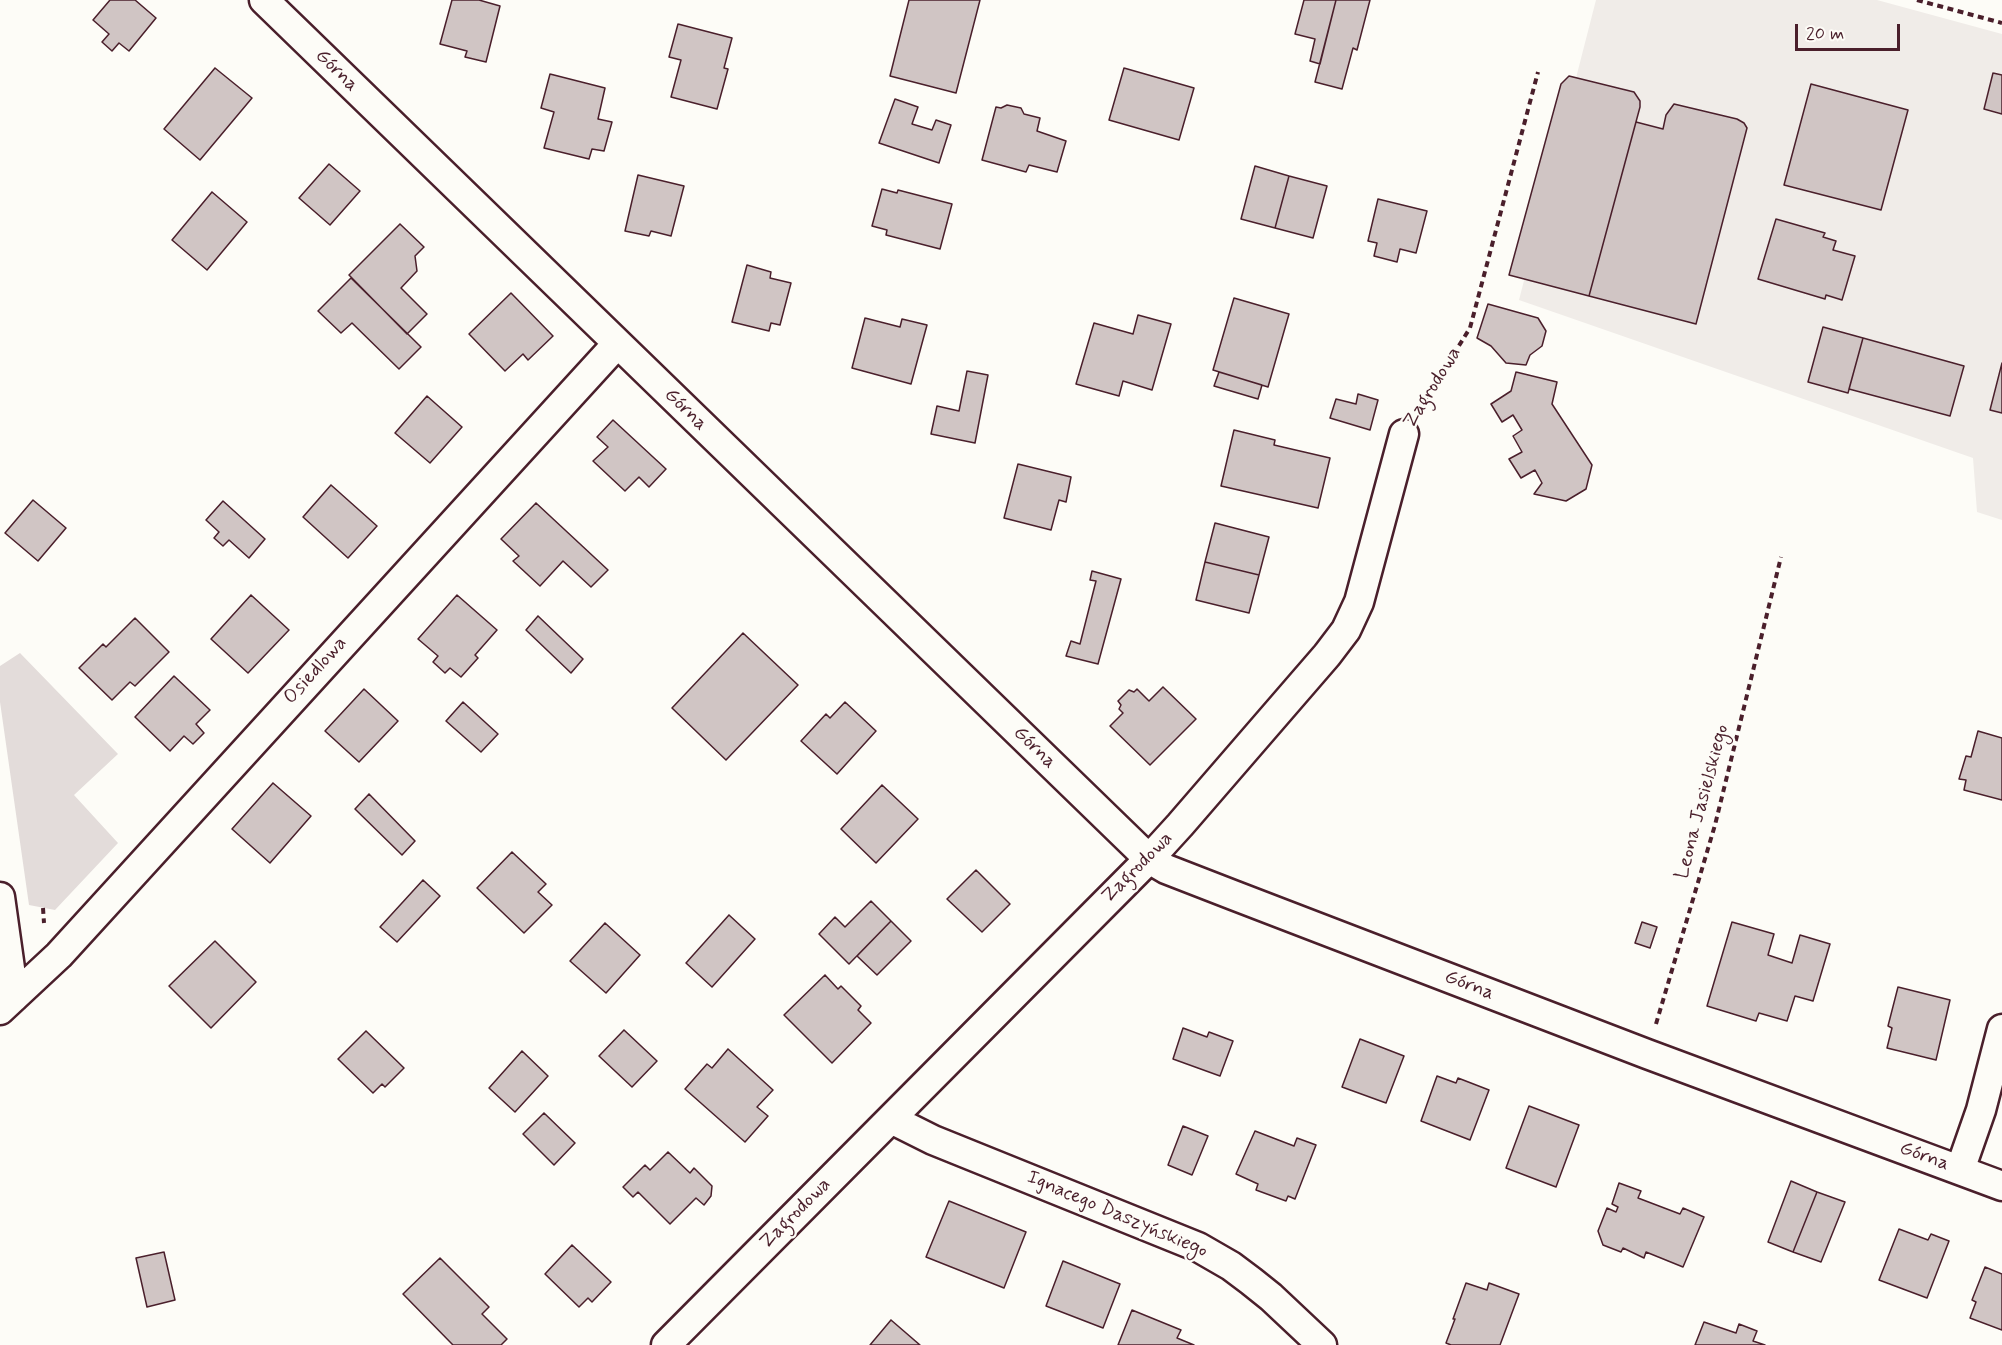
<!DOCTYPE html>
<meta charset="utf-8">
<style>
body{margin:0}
#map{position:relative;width:2002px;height:1345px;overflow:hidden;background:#fdfcf7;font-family:Mynerve,sans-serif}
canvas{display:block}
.scale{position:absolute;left:1795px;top:24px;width:105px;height:27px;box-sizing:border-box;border:3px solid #4a1f2b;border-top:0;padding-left:8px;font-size:18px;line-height:21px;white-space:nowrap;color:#4a1f2b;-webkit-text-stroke:4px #fdfcf7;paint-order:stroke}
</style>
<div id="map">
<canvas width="2002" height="1345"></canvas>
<div class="scale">20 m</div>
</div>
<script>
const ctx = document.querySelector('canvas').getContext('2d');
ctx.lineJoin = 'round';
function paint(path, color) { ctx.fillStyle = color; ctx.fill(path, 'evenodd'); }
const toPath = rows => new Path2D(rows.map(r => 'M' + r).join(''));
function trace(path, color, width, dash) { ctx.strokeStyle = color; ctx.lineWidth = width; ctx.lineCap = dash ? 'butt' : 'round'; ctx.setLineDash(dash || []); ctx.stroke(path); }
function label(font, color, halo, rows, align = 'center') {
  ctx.font = font + ' Mynerve,sans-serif'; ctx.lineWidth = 4.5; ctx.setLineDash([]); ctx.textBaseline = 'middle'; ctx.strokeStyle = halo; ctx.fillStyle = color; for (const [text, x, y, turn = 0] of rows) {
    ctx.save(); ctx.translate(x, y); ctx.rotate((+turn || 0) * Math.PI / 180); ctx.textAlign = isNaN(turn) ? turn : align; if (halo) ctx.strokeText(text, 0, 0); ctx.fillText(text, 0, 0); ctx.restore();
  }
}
const built = toPath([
 [1596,0,1877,0,2002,34,2002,520,1977,512,1973,458,1519,300]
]);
const green = toPath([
 [20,653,118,754,74,795,118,843,55,910,29,905,0,702,0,666]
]);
const building = toPath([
 [110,0,135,0,156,18,129,51,119,43,112,51,102,42,109,34,93,20,110,0],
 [452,0,479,0,500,6,486,62,465,57,467,51,440,44,452,0],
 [909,0,980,0,956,93,890,76,909,0],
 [1304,0,1336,0,1320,64,1310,61,1315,39,1295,34,1304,0],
 [1336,0,1370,0,1357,50,1353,48,1342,89,1315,82,1336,0],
 [678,24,732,38,724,68,728,69,717,109,671,97,681,60,669,57,678,24],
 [215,68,252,98,200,160,164,129,215,68],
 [1124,68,1194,88,1179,140,1109,120,1124,68],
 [1993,73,2002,75,2002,114,1984,109,1993,73],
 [550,74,605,88,598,119,612,122,604,151,592,149,589,159,544,148,554,112,541,108,550,74],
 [1569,76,1634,92,1640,101,1640,107,1589,296,1509,275,1561,84,1569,76],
 [1811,84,1908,110,1881,210,1784,185,1811,84],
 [895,99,918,107,912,124,932,130,936,120,951,125,939,163,879,143,895,99],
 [1674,104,1737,119,1744,123,1747,128,1696,324,1589,296,1636,122,1663,129,1666,115,1674,104],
 [1007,105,1021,108,1024,114,1040,118,1037,131,1066,141,1057,172,1029,165,1026,172,982,160,996,107,1001,108,1007,105],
 [329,164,360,191,330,225,299,198,329,164],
 [1255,166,1289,176,1275,228,1241,219,1255,166],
 [638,175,684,186,671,236,651,231,649,236,625,231,638,175],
 [1289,176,1327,186,1313,238,1275,228,1289,176],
 [882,189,897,193,898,190,952,204,940,249,886,235,887,230,872,226,882,189],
 [212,192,247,222,207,270,172,240,212,192],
 [1378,199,1427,211,1416,253,1400,249,1397,262,1374,256,1377,243,1368,241,1378,199],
 [1776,219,1825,233,1823,237,1836,241,1833,250,1855,256,1842,300,1826,295,1825,299,1758,279,1776,219],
 [400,224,424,247,415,256,417,271,401,288,427,314,407,334,349,275,400,224],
 [747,265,771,272,770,278,791,283,780,325,771,323,769,331,732,322,747,265],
 [351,278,421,347,399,369,352,323,341,333,318,311,351,278],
 [511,293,553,336,528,360,523,354,505,371,469,334,511,293],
 [1234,298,1289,314,1268,387,1213,370,1234,298],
 [1488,304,1538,318,1546,331,1542,346,1530,355,1526,365,1506,363,1491,346,1477,338,1488,304],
 [1138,315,1171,324,1152,390,1123,381,1119,396,1076,384,1094,323,1133,334,1138,315],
 [865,318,900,327,902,319,927,325,911,384,852,368,865,318],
 [1823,327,1863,338,1848,393,1808,382,1823,327],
 [1863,338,1964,366,1950,416,1849,389,1863,338],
 [2002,363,2002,413,1990,410,2002,363],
 [967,371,988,375,975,443,931,434,937,406,959,411,967,371],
 [1219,372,1262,385,1258,399,1214,386,1219,372],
 [1516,372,1557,382,1552,404,1592,465,1586,489,1566,501,1534,494,1542,483,1535,470,1521,478,1509,459,1522,452,1513,436,1522,430,1513,415,1502,422,1491,404,1511,391,1516,372],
 [1358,394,1378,400,1370,430,1330,418,1336,399,1356,404,1358,394],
 [427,396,462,427,430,463,395,433,427,396],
 [613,420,666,469,649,487,639,477,625,491,593,461,608,447,597,437,613,420],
 [1234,430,1275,440,1274,445,1330,458,1318,508,1221,486,1234,430],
 [1018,464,1071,477,1066,502,1059,500,1051,530,1004,518,1018,464],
 [331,485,377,526,348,558,303,517,331,485],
 [33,500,66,528,38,561,5,533,33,500],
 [223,501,265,539,249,558,229,540,223,546,214,538,219,532,206,520,223,501],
 [536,503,608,570,591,587,563,561,540,586,513,561,519,556,501,539,536,503],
 [1215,523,1269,537,1259,575,1205,562,1215,523],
 [1205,562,1259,575,1249,613,1196,600,1205,562],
 [1092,571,1121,579,1098,664,1066,656,1071,641,1080,644,1096,581,1090,580,1092,571],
 [251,595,289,630,248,673,211,639,251,595],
 [457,595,497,630,475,655,478,658,461,677,450,668,445,673,433,662,438,656,418,639,457,595],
 [538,616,583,659,571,673,526,630,538,616],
 [135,618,169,652,135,686,130,682,112,700,79,668,103,644,106,647,135,618],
 [743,633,798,685,726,760,672,708,743,633],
 [174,676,210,710,196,724,204,733,193,744,184,736,170,751,135,717,174,676],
 [1163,687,1196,719,1150,765,1110,726,1123,713,1119,709,1121,705,1118,701,1129,690,1134,692,1137,689,1149,701,1163,687],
 [364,689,398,721,359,762,325,731,364,689],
 [463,702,498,734,481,752,446,721,463,702],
 [845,702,876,731,837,774,801,741,826,714,830,718,845,702],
 [1978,731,2002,738,2002,800,1964,790,1966,780,1959,779,1966,756,1971,757,1978,731],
 [273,783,311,816,270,863,232,829,273,783],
 [882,785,918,819,876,863,841,829,882,785],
 [369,794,415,841,402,855,355,809,369,794],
 [512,852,546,884,538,892,552,905,524,933,477,888,512,852],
 [976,870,1010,904,982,932,947,899,976,870],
 [423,880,440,896,397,942,380,927,423,880],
 [871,901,891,921,849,964,819,934,835,917,845,927,871,901],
 [729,915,755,939,712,987,686,963,729,915],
 [891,921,911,941,877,975,857,956,891,921],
 [1642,922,1657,927,1650,948,1635,943,1642,922],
 [1732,922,1774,934,1768,955,1792,963,1800,935,1830,944,1813,1001,1795,996,1787,1021,1759,1013,1756,1021,1707,1006,1732,922],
 [605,923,640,955,606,993,570,961,605,923],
 [215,941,256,982,211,1028,169,986,215,941],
 [825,975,838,989,841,986,861,1006,858,1010,871,1023,832,1063,784,1015,825,975],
 [1898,987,1950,1000,1936,1060,1887,1048,1892,1028,1888,1026,1898,987],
 [1183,1028,1207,1037,1209,1032,1233,1041,1220,1076,1173,1059,1183,1028],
 [624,1030,657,1061,632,1087,599,1056,624,1030],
 [366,1031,404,1068,385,1087,382,1084,373,1093,338,1059,366,1031],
 [1360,1039,1404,1056,1386,1103,1342,1087,1360,1039],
 [728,1049,773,1090,757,1107,768,1116,745,1142,685,1089,707,1064,712,1068,728,1049],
 [522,1051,548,1076,515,1112,489,1088,522,1051],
 [1437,1076,1456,1083,1458,1078,1489,1090,1470,1140,1421,1121,1437,1076],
 [1529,1106,1579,1125,1556,1187,1506,1168,1529,1106],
 [544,1113,575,1143,554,1165,523,1134,544,1113],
 [1183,1126,1208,1136,1192,1175,1168,1165,1183,1126],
 [1255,1131,1294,1146,1297,1138,1316,1145,1295,1199,1288,1196,1286,1201,1256,1190,1258,1184,1236,1174,1255,1131],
 [668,1152,690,1173,694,1168,712,1186,711,1196,704,1205,696,1198,670,1224,638,1192,633,1197,623,1187,645,1165,650,1170,668,1152],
 [1791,1181,1817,1192,1793,1252,1768,1242,1791,1181],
 [1619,1183,1641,1191,1638,1198,1680,1214,1683,1208,1704,1217,1683,1267,1646,1252,1644,1258,1623,1248,1621,1252,1603,1245,1598,1231,1607,1208,1616,1212,1618,1207,1612,1204,1619,1183],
 [1817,1192,1845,1202,1821,1262,1793,1252,1817,1192],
 [949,1201,1026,1232,1004,1288,926,1257,949,1201],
 [1899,1229,1928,1240,1931,1234,1949,1241,1927,1298,1879,1280,1899,1229],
 [572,1245,611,1282,592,1302,588,1298,579,1307,545,1274,572,1245],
 [164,1252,175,1300,147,1307,136,1258,164,1252],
 [440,1258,489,1307,482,1314,507,1339,501,1345,453,1345,403,1294,440,1258],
 [1063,1261,1120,1284,1103,1328,1046,1306,1063,1261],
 [1985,1267,2002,1274,2002,1330,1970,1318,1976,1302,1972,1300,1985,1267],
 [1466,1283,1487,1290,1489,1283,1519,1294,1500,1345,1451,1345,1446,1343,1455,1319,1453,1319,1466,1283],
 [1132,1310,1181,1330,1177,1338,1194,1345,1118,1345,1132,1310],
 [891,1320,920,1345,870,1345,891,1320],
 [1704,1322,1736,1333,1739,1324,1757,1331,1753,1341,1765,1345,1695,1345,1704,1322]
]);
const path = toPath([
 [1917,0,2002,23],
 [1420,408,1470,328,1538,72],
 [43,908,44,923],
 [1656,1024,1715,825,1781,557]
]);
const minor = toPath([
 [264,0,1149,859,1166,869,1233,895,1647,1054,2002,1186],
 [0,897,14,997],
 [0,1010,59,955,617,344],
 [891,1119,933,1140,1198,1247,1231,1266,1251,1281,1271,1297,1322,1345],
 [1960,1170,1981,1110,2002,1029],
 [666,1345,1149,859,1180,825,1327,655,1346,630,1359,602,1404,434]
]);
const streetNames = [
 ["Górna",336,71,44],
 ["Zagrodowa",1433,388,-58],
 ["Górna",685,410,44],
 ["Osiedlowa",316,671,-48],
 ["Górna",1034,748,44],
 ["Leona Jasielskiego",1703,802,-75],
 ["Zagrodowa",1138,868,-45],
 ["Górna",1469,986,21],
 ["Górna",1924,1157,20],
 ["Zagrodowa",796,1214,-45],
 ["Ignacego Daszyńskiego",1117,1215,23]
];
paint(built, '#f0ece8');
paint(green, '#e3dcda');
paint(building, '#d0c5c4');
trace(building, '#4a1f2b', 1.5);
trace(minor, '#4a1f2b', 33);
trace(path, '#4a1f2b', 4, [6, 4.5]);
trace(minor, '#fdfcf7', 28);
label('20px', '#4a1f2b', '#fdfcf7', streetNames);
</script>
